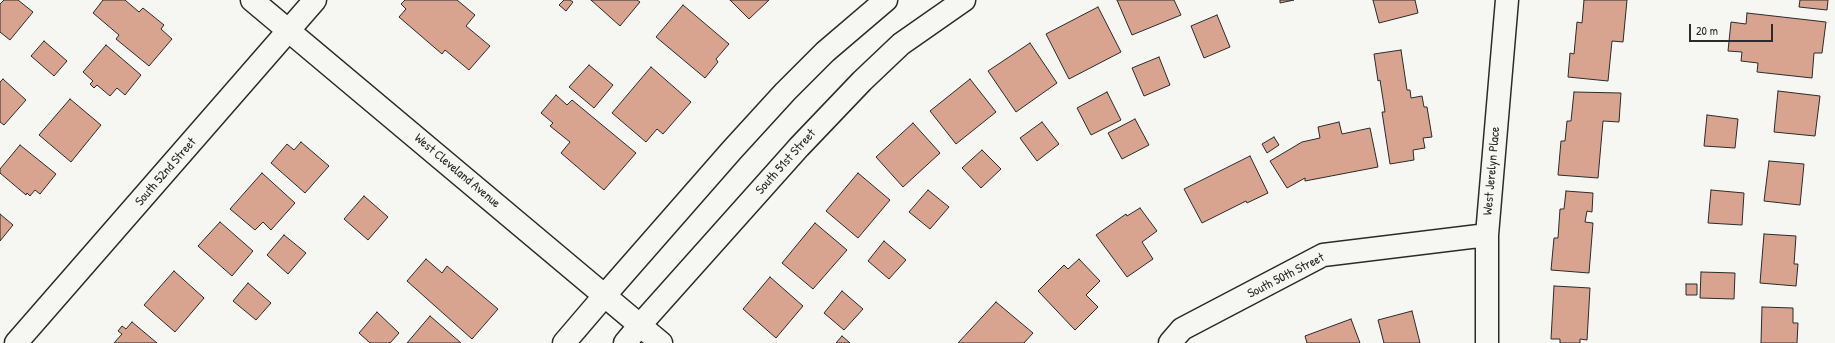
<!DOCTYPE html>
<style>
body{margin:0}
#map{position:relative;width:1835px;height:343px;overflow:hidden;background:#f6f6f2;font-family:"Patrick Hand",sans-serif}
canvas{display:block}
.scale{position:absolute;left:1689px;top:24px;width:84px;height:18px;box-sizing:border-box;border:2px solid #2b2b2b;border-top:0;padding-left:5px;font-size:12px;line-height:14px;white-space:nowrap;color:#2b2b2b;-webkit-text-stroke:3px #f6f6f2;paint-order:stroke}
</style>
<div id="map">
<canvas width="1835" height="343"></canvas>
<div class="scale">20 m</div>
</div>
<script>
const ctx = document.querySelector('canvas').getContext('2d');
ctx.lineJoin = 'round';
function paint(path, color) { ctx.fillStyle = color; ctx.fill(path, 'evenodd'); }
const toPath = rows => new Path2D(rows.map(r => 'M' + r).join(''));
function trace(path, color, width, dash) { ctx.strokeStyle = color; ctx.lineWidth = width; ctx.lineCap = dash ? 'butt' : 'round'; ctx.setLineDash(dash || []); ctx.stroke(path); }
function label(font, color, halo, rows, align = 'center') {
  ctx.font = font + ' "Patrick Hand",sans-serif'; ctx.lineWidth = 3.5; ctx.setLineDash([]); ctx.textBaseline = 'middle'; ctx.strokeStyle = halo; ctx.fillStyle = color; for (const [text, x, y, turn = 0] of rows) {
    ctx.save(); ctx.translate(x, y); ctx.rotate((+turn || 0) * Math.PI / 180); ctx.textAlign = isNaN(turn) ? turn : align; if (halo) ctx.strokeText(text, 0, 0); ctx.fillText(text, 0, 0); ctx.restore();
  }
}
const building = toPath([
 [4,0,18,0,33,12,10,40,0,32,0,4,4,0],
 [103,0,125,0,139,12,143,8,164,25,161,29,172,39,149,66,116,39,119,35,93,13,103,0],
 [405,0,457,0,475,15,466,26,490,46,469,70,445,50,442,54,399,17,406,9,401,4,405,0],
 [564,0,570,0,573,2,566,11,559,5,564,0],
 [591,0,637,0,640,2,620,26,591,0],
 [730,0,769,0,749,19,730,0],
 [1117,0,1174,0,1181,15,1132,35,1117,0],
 [1280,0,1294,0,1280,3,1280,0],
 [1373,0,1415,0,1418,13,1379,23,1373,0],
 [1584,0,1627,0,1623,42,1612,41,1608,81,1568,77,1570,53,1574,54,1577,22,1582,23,1584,0],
 [1800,0,1828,0,1827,10,1799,7,1800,0],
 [683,5,729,44,716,59,718,62,705,78,656,37,683,5],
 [1098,7,1121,52,1069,79,1046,34,1098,7],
 [1747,13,1826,22,1822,53,1814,53,1812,78,1757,72,1758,63,1741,61,1742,52,1728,51,1731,22,1746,24,1747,13],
 [1217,15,1230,47,1204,58,1191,26,1217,15],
 [44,41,67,61,54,76,31,56,44,41],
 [1030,43,1057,83,1016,112,988,71,1030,43],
 [106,45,141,75,125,95,117,88,110,96,97,85,94,88,90,84,93,81,83,72,106,45],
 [1401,50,1407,90,1410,90,1411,98,1422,96,1424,107,1427,107,1432,137,1423,138,1425,148,1413,150,1414,160,1390,164,1382,112,1385,112,1380,80,1378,81,1374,54,1401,50],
 [1159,57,1170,85,1144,96,1132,68,1159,57],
 [589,65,613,85,594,108,569,87,589,65],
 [651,67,691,102,663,134,657,129,646,142,612,113,651,67],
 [3,79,26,100,4,125,0,122,0,82,3,79],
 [970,79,996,112,956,144,930,111,970,79],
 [1778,91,1820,96,1815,136,1774,132,1778,91],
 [1107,92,1121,120,1091,135,1077,108,1107,92],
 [1574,92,1621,93,1619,122,1603,121,1598,178,1558,175,1561,141,1565,141,1567,121,1571,121,1574,92],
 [556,95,567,105,572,100,636,153,604,190,561,153,570,142,550,126,553,123,541,113,556,95],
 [70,99,101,125,71,162,39,135,70,99],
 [1707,115,1738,119,1735,148,1704,146,1707,115],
 [1135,119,1149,145,1122,159,1108,133,1135,119],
 [1042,122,1059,144,1037,161,1020,138,1042,122],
 [1339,122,1342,134,1370,128,1378,167,1305,181,1305,178,1287,188,1270,161,1302,142,1320,138,1318,127,1339,122],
 [913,123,940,153,903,187,876,157,913,123],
 [1274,137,1279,145,1267,153,1262,144,1274,137],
 [301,142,329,166,305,193,271,163,287,144,294,150,301,142],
 [20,145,56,174,40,194,35,190,30,196,27,193,26,195,0,173,0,169,20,145],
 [982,150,1001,169,981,188,962,168,982,150],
 [1250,156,1268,193,1247,203,1246,201,1202,223,1184,189,1250,156],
 [1769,161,1804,164,1800,205,1764,201,1769,161],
 [262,173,295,203,271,230,263,222,255,230,230,209,262,173],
 [858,173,890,200,858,238,826,211,858,173],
 [928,190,949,207,930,229,909,212,928,190],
 [1711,190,1744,193,1742,225,1708,223,1711,190],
 [1566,191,1593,193,1592,212,1587,211,1585,222,1593,223,1589,273,1551,270,1554,238,1558,238,1560,209,1564,209,1566,191],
 [364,196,388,217,368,240,344,219,364,196],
 [1140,208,1157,231,1142,242,1153,259,1127,277,1096,235,1126,214,1127,216,1140,208],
 [0,214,13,225,0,241,0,214],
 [220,222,253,251,232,276,198,246,220,222],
 [815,223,847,250,813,289,782,263,815,223],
 [1764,234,1796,236,1794,264,1798,264,1796,286,1760,283,1764,234],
 [284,235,306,253,288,274,267,255,284,235],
 [884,241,906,260,889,279,868,261,884,241],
 [426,259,442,273,447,266,498,309,472,339,407,281,426,259],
 [1079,259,1100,281,1086,295,1098,307,1075,330,1038,291,1064,265,1068,269,1079,259],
 [174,271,204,298,175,332,144,305,174,271],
 [1701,272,1735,273,1734,299,1700,298,1701,272],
 [770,277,803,306,776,338,743,309,770,277],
 [248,283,271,303,256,320,233,301,248,283],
 [1686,284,1697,284,1697,295,1686,295,1686,284],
 [1554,286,1590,288,1587,340,1580,339,1580,343,1560,343,1560,339,1551,339,1554,286],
 [842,291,863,309,844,330,824,313,842,291],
 [996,302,1033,333,1024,343,958,343,996,302],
 [1762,307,1793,308,1793,323,1798,323,1797,343,1761,343,1762,307],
 [1412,311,1420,343,1384,343,1378,320,1412,311],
 [377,312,399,333,390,343,370,343,359,333,377,312],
 [430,316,461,343,407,343,430,316],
 [1351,319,1360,343,1307,343,1305,336,1351,319],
 [132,322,157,343,114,343,122,334,118,331,122,326,126,329,132,322],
 [842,336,850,343,836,343,842,336]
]);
const street = toPath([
 [605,295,732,150,785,92,825,52,886,0],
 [640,325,799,147,862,81,901,44,964,0],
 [16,343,315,0],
 [1170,343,1182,329,1323,255,1487,235],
 [1487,343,1487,235,1507,0]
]);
const secondary = toPath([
 [252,0,661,343],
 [564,343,605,295],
 [625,343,640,325]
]);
const streetNames = [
 ["South 51st Street",786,162,-48],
 ["West Cleveland Avenue",457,171,40],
 ["West Jerelyn Place",1492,171,-85],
 ["South 52nd Street",166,172,-49],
 ["South 50th Street",1286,276,-27]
];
paint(building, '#d9a48f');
trace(building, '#2b2b2b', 1);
trace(street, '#2b2b2b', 25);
trace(secondary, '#2b2b2b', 25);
trace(street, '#f6f6f2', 22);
trace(secondary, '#f6f6f2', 22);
label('13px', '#2b2b2b', '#f6f6f2', streetNames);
</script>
